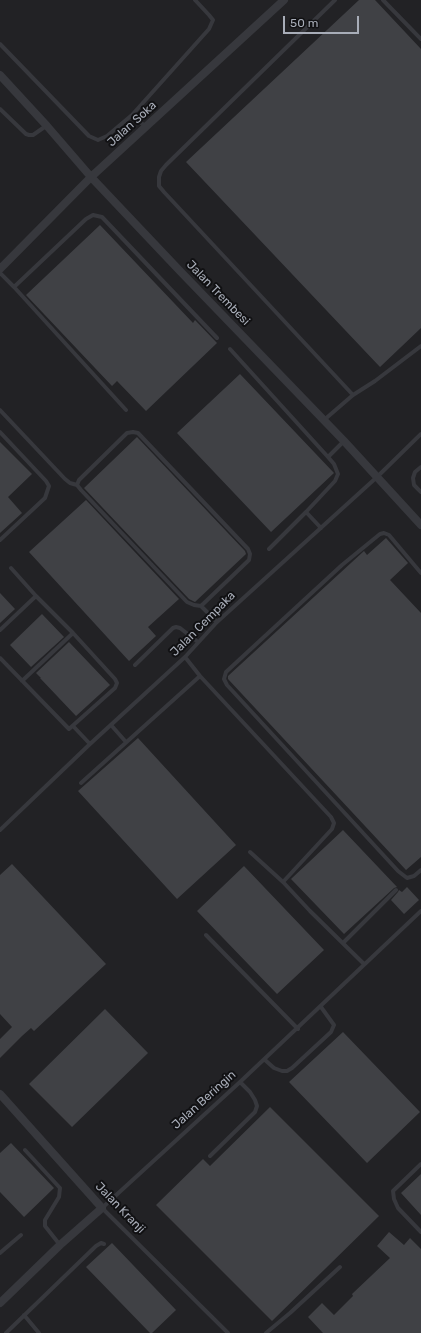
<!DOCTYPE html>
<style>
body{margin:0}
#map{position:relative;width:421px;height:1333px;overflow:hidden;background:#161618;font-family:Rubik,sans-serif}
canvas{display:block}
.scale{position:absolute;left:283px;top:16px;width:76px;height:18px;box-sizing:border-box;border:2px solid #a8adb8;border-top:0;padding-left:5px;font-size:12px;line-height:14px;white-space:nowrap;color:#a8adb8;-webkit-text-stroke:3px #111113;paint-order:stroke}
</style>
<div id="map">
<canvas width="421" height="1333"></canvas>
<div class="scale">50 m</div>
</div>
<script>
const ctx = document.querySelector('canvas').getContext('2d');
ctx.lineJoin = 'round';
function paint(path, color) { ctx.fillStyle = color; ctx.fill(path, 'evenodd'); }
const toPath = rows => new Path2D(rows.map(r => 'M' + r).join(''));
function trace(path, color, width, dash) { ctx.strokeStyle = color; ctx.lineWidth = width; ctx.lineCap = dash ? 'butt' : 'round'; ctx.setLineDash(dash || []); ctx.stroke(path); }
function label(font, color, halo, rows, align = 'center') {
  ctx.font = font + ' Rubik,sans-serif'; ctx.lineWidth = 4; ctx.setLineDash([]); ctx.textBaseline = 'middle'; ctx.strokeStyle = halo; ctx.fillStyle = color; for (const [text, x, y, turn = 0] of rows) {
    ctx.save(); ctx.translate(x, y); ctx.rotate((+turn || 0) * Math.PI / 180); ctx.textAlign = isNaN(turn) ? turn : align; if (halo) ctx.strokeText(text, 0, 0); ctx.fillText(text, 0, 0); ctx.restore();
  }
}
const built = toPath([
 [0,0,421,0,421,1333,0,1333]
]);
const building = toPath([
 [359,0,375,0,421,49,421,328,380,367,186,162],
 [100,225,193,323,195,320,217,343,146,411,117,381,112,386,26,295],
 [240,374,334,473,271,532,177,433],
 [137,437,245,551,246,554,195,602,189,599,84,488],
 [0,442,32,474,8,497,22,513,0,533],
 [86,500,179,599,148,627,156,636,129,661,29,552],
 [386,538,408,563,390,580,421,613,421,857,406,870,228,679,228,676,364,551,367,555],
 [0,593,15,609,0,623],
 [42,614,64,637,31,667,10,645],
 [69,642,110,685,76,716,40,678,41,678,36,673],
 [138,738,236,845,177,899,78,791],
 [343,830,397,887,394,888,344,934,291,879],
 [12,864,106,964,34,1031,31,1028,22,1036,0,1058,0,1039,12,1027,0,1014,0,875],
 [244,866,324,950,277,994,197,911],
 [407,887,419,900,404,914,391,900,398,892,399,890,402,892],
 [105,1009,148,1053,72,1127,29,1084],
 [343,1032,420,1112,367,1163,289,1082],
 [270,1107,379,1216,272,1321,156,1205,203,1159,210,1166],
 [11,1143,54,1188,24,1217,0,1192,0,1153],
 [421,1174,421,1215,401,1193],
 [389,1232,404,1245,410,1238,421,1249,421,1333,323,1333,308,1317,322,1303,334,1315,353,1296,352,1294,390,1258,377,1246],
 [112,1243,176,1310,152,1333,150,1333,86,1267]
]);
const service = toPath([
 [335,0,166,165,161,171,159,177,159,186,164,192,353,395],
 [383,0,421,39],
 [0,44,89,136,98,140,107,136,132,115],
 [0,109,26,134,29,135,33,135,46,126],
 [146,127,132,115,209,29,213,20,209,15,195,0],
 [0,273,14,287,126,410],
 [14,287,86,219,93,215,102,217,217,338],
 [230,349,328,457],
 [0,410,65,479,70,483,77,485],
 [324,420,353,395,375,381,421,346],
 [0,432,46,481,49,486,45,498,0,540],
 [421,467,415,472,413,478,414,485,421,492],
 [306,512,321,528],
 [269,549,306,512,335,481,338,474,334,464,328,457,344,441],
 [421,573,389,535,384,533,380,534,342,565,226,672,224,679,227,685,398,871,407,878,414,876,421,870],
 [201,606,194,605,187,602,81,490,77,485,79,480,127,433,133,432,138,433,248,549,250,554,249,560,201,606,217,622],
 [0,630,36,596],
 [185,657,200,676,331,817,334,823,332,829,283,882],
 [0,658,69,729,115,688,117,683,115,679,73,633,36,596,11,568],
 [135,665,173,628,176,627,180,628,198,642],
 [22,681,73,633],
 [111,725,126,742],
 [73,726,90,744],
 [81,783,200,676],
 [0,830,90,744,185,657,217,622,377,477,421,434],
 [250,852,283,882,310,911,364,964],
 [206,935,298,1029],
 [343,943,396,890],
 [265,1060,274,1068,282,1071,287,1071,292,1068,331,1032,334,1025,321,1007],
 [25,1150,60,1188,59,1197,45,1220,45,1226,60,1245],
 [210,1156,255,1112,257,1106,255,1100,250,1092,240,1082],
 [421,1164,393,1191,394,1199,398,1208,421,1232],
 [0,1253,21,1235],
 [24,1315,39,1333],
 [6,1333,96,1246,101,1243,104,1244],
 [228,1333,102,1208,240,1082,421,911],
 [266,1333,290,1313,340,1267]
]);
const minor = toPath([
 [0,75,47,126,91,177,179,270,344,441,421,525],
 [0,269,91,177,284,0],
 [0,1094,102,1208,60,1245,0,1303]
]);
const streetNames = [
 ["Jalan Soka",132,124,-42],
 ["Jalan Trembesi",218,293,46],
 ["Jalan Cempaka",203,624,-45],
 ["Jalan Beringin",204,1100,-42],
 ["Jalan Kranji",120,1208,46]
];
paint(built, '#222225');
paint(building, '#404145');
trace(service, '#37383d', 4);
trace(minor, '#37383d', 8);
label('12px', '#a8adb8', '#111113', streetNames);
</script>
